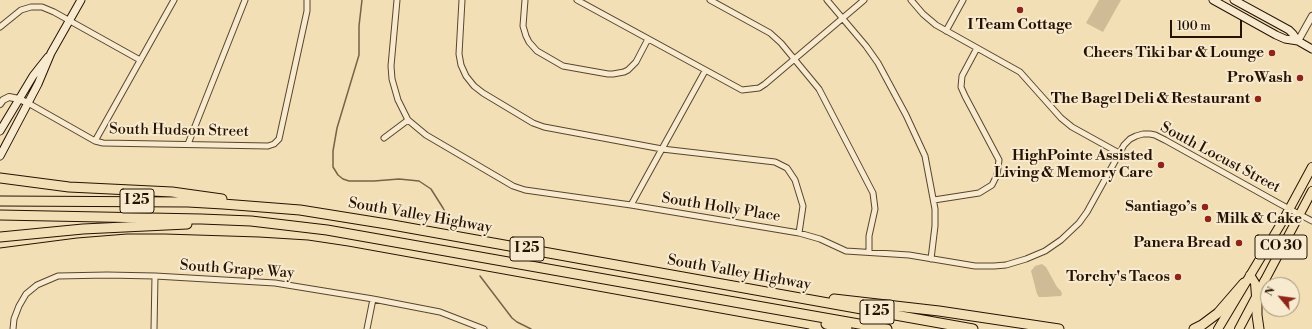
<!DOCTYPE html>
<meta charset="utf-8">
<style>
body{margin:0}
#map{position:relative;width:1312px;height:329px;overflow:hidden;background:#f2dfb5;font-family:"Libre Bodoni",serif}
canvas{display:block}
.north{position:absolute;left:1260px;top:277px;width:40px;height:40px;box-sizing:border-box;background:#f7eacf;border:1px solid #a3947c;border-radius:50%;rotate:299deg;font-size:11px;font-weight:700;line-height:16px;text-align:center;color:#261200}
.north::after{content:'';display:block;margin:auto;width:14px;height:18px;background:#8f2418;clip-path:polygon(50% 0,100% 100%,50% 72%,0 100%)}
.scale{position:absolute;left:1170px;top:20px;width:72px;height:18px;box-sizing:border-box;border:2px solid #261200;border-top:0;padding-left:5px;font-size:12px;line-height:14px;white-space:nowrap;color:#261200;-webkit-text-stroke:3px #f7eacf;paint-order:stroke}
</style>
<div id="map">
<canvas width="1312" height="329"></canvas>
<div class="north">N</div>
<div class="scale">100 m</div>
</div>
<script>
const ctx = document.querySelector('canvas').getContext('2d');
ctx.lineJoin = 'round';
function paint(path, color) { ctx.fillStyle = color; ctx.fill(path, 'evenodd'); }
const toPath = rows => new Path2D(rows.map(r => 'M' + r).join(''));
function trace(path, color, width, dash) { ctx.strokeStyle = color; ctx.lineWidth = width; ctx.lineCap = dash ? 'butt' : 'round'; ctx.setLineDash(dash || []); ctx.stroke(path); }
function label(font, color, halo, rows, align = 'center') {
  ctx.font = font + ' "Libre Bodoni",serif'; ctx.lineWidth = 4; ctx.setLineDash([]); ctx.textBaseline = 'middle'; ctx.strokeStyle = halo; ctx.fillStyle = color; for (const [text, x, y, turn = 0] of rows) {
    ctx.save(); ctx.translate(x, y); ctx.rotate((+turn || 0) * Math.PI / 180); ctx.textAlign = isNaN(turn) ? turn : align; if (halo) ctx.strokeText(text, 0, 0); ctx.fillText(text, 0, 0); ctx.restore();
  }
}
const green = toPath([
 [1099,0,1121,0,1103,32,1086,23],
 [1042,264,1046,267,1057,287,1061,291,1062,294,1061,296,1045,297,1039,297,1037,294,1031,271,1035,266]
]);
const stream = toPath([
 [362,0,359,26,359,55,337,128,333,151,333,167,338,175,343,179,349,181,374,181,399,179,419,181,431,189,443,208,449,220],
 [480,276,512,318,517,322,531,329]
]);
const minor = toPath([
 [397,0,391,66,392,79,398,100,408,120,426,135,513,186,525,190,631,205,799,233,820,239,846,251,909,255,975,266,994,266,1006,265,1026,259,1045,251,1061,240,1079,223,1087,212,1124,145,1130,139,1136,136,1143,134,1150,134,1155,135,1165,140,1280,204,1312,221],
 [462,0,459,54,461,65,466,76,474,86,483,93,533,123,544,127,662,149,775,162,787,168,795,180,803,206,799,233],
 [525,0,523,26,526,36,529,42,537,51,563,66,608,74,613,74,624,72,628,70,636,62,648,39],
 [577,0,742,90,759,88,765,84,864,0],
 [710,0,770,33,781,43,819,89,873,193,875,209,869,236,869,252],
 [827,0,866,46,878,63,906,115,925,156,935,209,935,226,931,259],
 [911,0,923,14,936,25,1020,72,1061,118,1072,127,1119,153],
 [0,27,21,10,31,7,42,7,54,12,140,60],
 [946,31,963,0],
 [28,103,95,141,103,143,268,146,274,144,279,139,307,11,307,0],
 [384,138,408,120],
 [95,141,174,0],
 [188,144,245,0],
 [934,200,979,193,992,185,997,175,999,160,965,96,961,87,962,76,977,48],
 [631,205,705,71],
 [13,329,14,319,19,306,26,294,37,285,58,276,107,275,155,276,275,283,373,299,440,312,484,329],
 [154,329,155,276],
 [367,329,373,299]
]);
const tertiary = toPath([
 [1298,41,1312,16],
 [0,104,3,100,9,97,19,99,28,103]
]);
const secondary = toPath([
 [1213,0,1276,35,1285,39,1298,41,1312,49],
 [1234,0,1289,30,1293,34,1298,41],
 [0,131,33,76,48,57],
 [0,156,38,84,51,53,81,0]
]);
const primary = toPath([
 [1250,275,1255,283,1256,296],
 [1218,329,1285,217,1312,167],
 [1239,329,1312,191]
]);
const motorway = toPath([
 [0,178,69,187,172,192,222,199],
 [0,201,188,202,223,204,300,210,387,224,973,329],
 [0,215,201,219,251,221,327,230,887,329],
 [0,237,83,229,187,224],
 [834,299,939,311,1059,329],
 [826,324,847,329],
 [1194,329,1202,325,1218,313,1244,283],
 [1259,329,1257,315,1257,302,1265,281]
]);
const tram = toPath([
 [0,248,77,238,127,234,165,234,259,237,308,240,348,246,809,329]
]);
const markers = [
 [1020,10,4,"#8f2418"],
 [1272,53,4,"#8f2418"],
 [1300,78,4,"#8f2418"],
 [1258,99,4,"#8f2418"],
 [1161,165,4,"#8f2418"],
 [1205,207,4,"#8f2418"],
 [1208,219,4,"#8f2418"],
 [1239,243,4,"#8f2418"],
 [1178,277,4,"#8f2418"]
];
const shields = [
 [137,201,34],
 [1281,247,52],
 [527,249,34],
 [877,312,34]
];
const shieldNames = [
 ["I 25",137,201],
 ["CO 30",1281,247],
 ["I 25",527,249],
 ["I 25",877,312]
];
const poiNames = [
 ["I Team Cottage",1020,25,"center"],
 ["Cheers Tiki bar & Lounge",1264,53],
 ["ProWash",1292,78],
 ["The Bagel Deli & Restaurant",1250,99],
 ["HighPointe Assisted",1153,156],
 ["Living & Memory Care",1153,173],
 ["Santiago’s",1197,207],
 ["Milk & Cake",1216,219,"left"],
 ["Panera Bread",1231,243],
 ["Torchy's Tacos",1170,277]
];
const streetNames = [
 ["South Hudson Street",179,131,1],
 ["South Locust Street",1220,158,28],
 ["South Holly Place",721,208,9],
 ["South Valley Highway",420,216,10],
 ["South Grape Way",237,270,4],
 ["South Valley Highway",739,273,10]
];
paint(green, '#cfbc96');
trace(stream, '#776347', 1.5);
trace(minor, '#59452d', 7);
trace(tertiary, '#59452d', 8);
trace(secondary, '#261200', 9);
trace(primary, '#261200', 10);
trace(motorway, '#261200', 11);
trace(minor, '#f7eacf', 5);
trace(tertiary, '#f7eacf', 6);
trace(secondary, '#f7eacf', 7);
trace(primary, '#f2dfb5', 8);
trace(motorway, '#f2dfb5', 9);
trace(tram, '#261200', 1);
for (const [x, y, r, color] of markers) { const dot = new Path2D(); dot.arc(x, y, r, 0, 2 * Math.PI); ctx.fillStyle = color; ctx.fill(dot); trace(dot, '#f7eacf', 1.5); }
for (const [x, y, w] of shields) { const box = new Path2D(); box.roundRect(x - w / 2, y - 12, w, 24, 3); ctx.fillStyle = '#f7eacf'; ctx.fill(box); trace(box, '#261200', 1); }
label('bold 14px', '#261200', null, shieldNames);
label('bold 15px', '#261200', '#f7eacf', poiNames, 'right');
label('15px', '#261200', '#f7eacf', streetNames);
</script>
